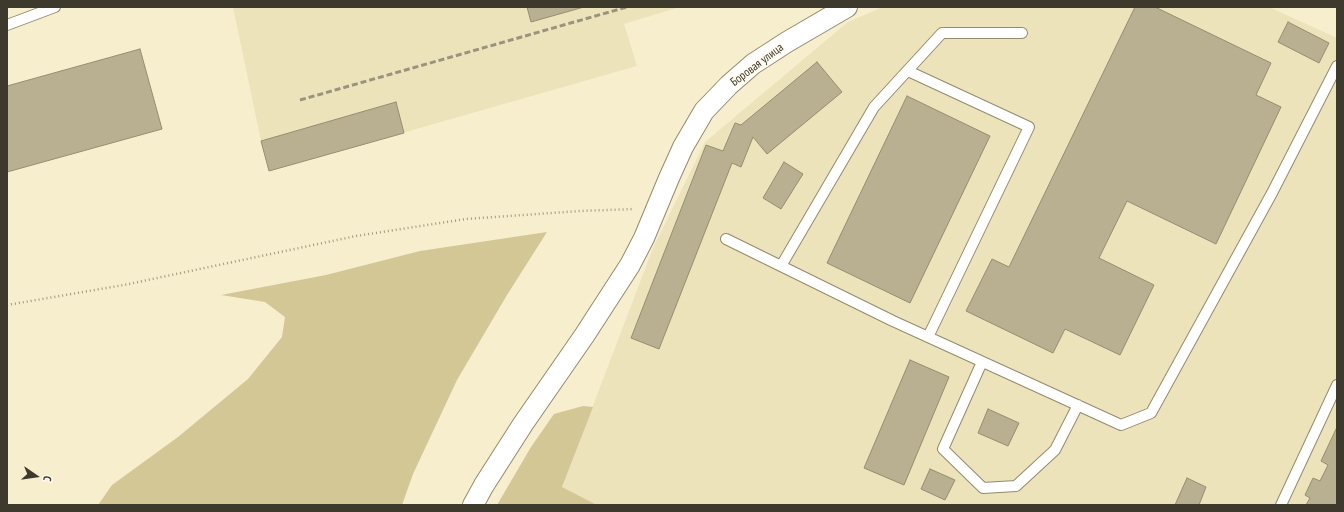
<!DOCTYPE html>
<meta charset="utf-8">
<style>
body{margin:0}
#map{position:relative;width:1344px;height:512px;overflow:hidden;background:#f6eecd;font-family:"PT Sans Narrow",sans-serif}
canvas{display:block}
.frame{position:absolute;inset:0;border:8px solid #3d392d;pointer-events:none}
.north{position:absolute;left:16px;top:456px;width:40px;height:40px;-webkit-text-stroke:3px #fefbee;paint-order:stroke;rotate:103deg;font-size:11px;font-weight:700;line-height:16px;text-align:center;color:#3d392d}
.north::after{content:'';display:block;margin:auto;width:14px;height:18px;background:#3d392d;clip-path:polygon(50% 0,100% 100%,50% 72%,0 100%)}
</style>
<div id="map">
<canvas width="1344" height="512"></canvas>
<div class="frame"></div>
<div class="north">С</div>
</div>
<script>
const ctx = document.querySelector('canvas').getContext('2d');
ctx.lineJoin = 'round';
function paint(path, color) { ctx.fillStyle = color; ctx.fill(path, 'evenodd'); }
const toPath = rows => new Path2D(rows.map(r => 'M' + r).join(''));
function trace(path, color, width, dash) { ctx.strokeStyle = color; ctx.lineWidth = width; ctx.lineCap = dash ? 'butt' : 'round'; ctx.setLineDash(dash || []); ctx.stroke(path); }
function label(font, color, halo, rows, align = 'center') {
  ctx.font = font + ' "PT Sans Narrow",sans-serif'; ctx.lineWidth = 4; ctx.setLineDash([]); ctx.textBaseline = 'middle'; ctx.strokeStyle = halo; ctx.fillStyle = color; for (const [text, x, y, turn = 0] of rows) {
    ctx.save(); ctx.translate(x, y); ctx.rotate((+turn || 0) * Math.PI / 180); ctx.textAlign = isNaN(turn) ? turn : align; if (halo) ctx.strokeText(text, 0, 0); ctx.fillText(text, 0, 0); ctx.restore();
  }
}
const built = toPath([
 [233,7,680,7,624,24,637,66,269,171,261,141],
 [883,7,1269,7,1337,38,1337,505,597,505,562,487,653,248,705,142,848,22]
]);
const green = toPath([
 [547,232,507,295,457,380,413,474,402,505,98,505,112,485,178,437,248,379,282,337,285,317,265,302,221,295,326,275,420,251],
 [583,406,593,407,562,487,597,505,497,505,531,447,554,414]
]);
const building = toPath([
 [527,7,584,7,531,22,527,7],
 [1135,7,1155,7,1271,63,1256,95,1281,107,1216,244,1127,201,1099,258,1154,285,1120,355,1065,329,1053,353,966,311,992,259,1009,267,1135,7],
 [1288,22,1329,43,1319,63,1278,42,1288,22],
 [140,49,162,129,7,172,7,86,140,49],
 [817,62,842,92,767,154,753,137,741,167,732,163,659,349,631,338,706,145,723,151,735,123,741,125,817,62],
 [907,96,990,136,910,303,827,263,907,96],
 [396,102,404,133,269,171,261,141,396,102],
 [784,162,803,174,781,209,763,198,784,162],
 [910,360,949,377,904,485,864,468,910,360],
 [988,409,1019,423,1008,446,978,433,988,409],
 [1337,427,1337,505,1306,505,1310,498,1305,495,1313,478,1320,481,1328,465,1321,461,1337,427],
 [930,469,955,480,945,500,921,489,930,469],
 [1187,478,1206,487,1199,505,1175,505,1187,478]
]);
const path = toPath([
 [7,305,124,285,356,236,466,219,580,211,634,209]
]);
const service = toPath([
 [7,25,55,7],
 [908,71,1029,127,928,337],
 [726,239,893,321,1121,425,1151,413,1272,193,1337,66],
 [781,266,874,107,942,33,1022,33],
 [982,362,943,449,983,488,1016,486,1055,450,1078,405],
 [1281,505,1337,385]
]);
const minor = toPath([
 [473,505,484,485,523,424,584,336,630,265,644,238,669,178,683,147,704,111,729,85,753,64,787,42,847,7]
]);
const rail = toPath([
 [300,100,627,7]
]);
const streetNames = [
 ["Боровая улица",757,65,-37]
];
paint(built, '#ece3bb');
paint(green, '#d4c796');
paint(building, '#b8b091');
trace(building, '#958e70', 1);
trace(service, '#938b6d', 12);
trace(minor, '#938b6d', 22);
trace(path, '#9f9982', 2.5, [1, 3]);
trace(service, '#fff', 10);
trace(minor, '#fff', 20);
trace(rail, '#9a947e', 3, [6, 3]);
label('12px', '#3d392d', '#fefbee', streetNames);
</script>
